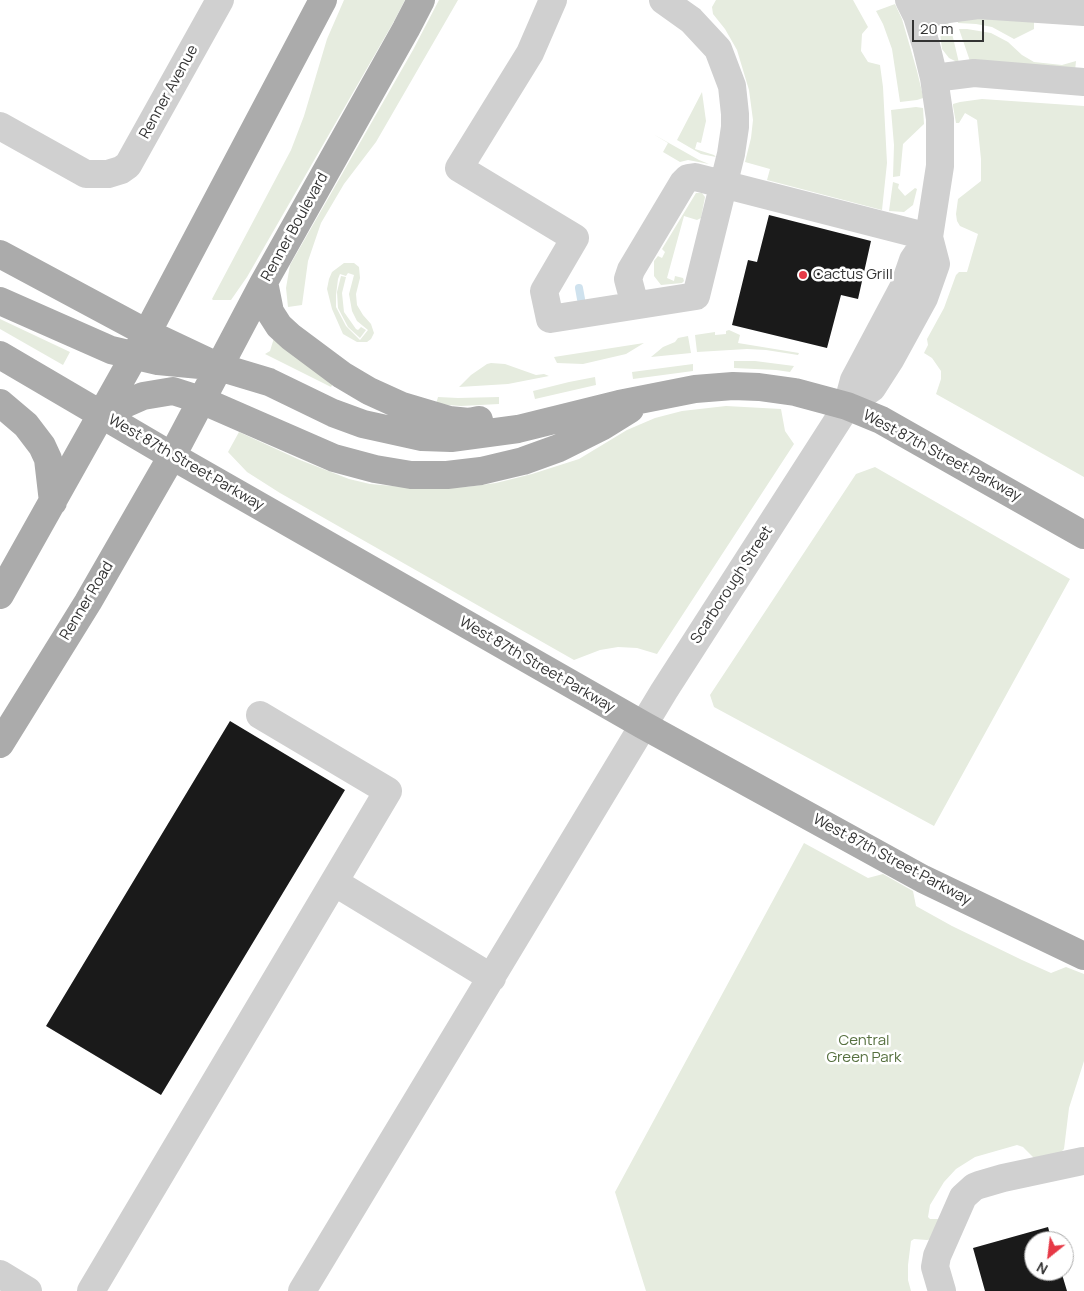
<!DOCTYPE html>
<style>
body{margin:0}
#map{position:relative;width:1084px;height:1291px;overflow:hidden;background:#fff;font-family:Manrope,sans-serif}
canvas{display:block}
.north{position:absolute;left:1024px;top:1231px;width:50px;height:50px;box-sizing:border-box;background:#fff;border:1px solid #adadad;border-radius:50%;rotate:209deg;font-size:14px;font-weight:700;line-height:20px;text-align:center;color:#333}
.north::after{content:'';display:block;margin:auto;width:18px;height:22px;background:#e63946;clip-path:polygon(50% 0,100% 100%,50% 72%,0 100%)}
.scale{position:absolute;left:912px;top:20px;width:72px;height:22px;box-sizing:border-box;border:2px solid #333;border-top:0;padding-left:6px;font-size:15px;line-height:18px;white-space:nowrap;color:#333;-webkit-text-stroke:4px #fff;paint-order:stroke}
</style>
<div id="map">
<canvas width="1084" height="1291"></canvas>
<div class="north">N</div>
<div class="scale">20 m</div>
</div>
<script>
const ctx = document.querySelector('canvas').getContext('2d');
ctx.lineJoin = 'round';
function paint(path, color) { ctx.fillStyle = color; ctx.fill(path, 'evenodd'); }
const toPath = rows => new Path2D(rows.map(r => 'M' + r).join(''));
function trace(path, color, width, dash) { ctx.strokeStyle = color; ctx.lineWidth = width; ctx.lineCap = dash ? 'butt' : 'round'; ctx.setLineDash(dash || []); ctx.stroke(path); }
function label(font, color, halo, rows, align = 'center') {
  ctx.font = font + ' Manrope,sans-serif'; ctx.lineWidth = 5; ctx.setLineDash([]); ctx.textBaseline = 'middle'; ctx.strokeStyle = halo; ctx.fillStyle = color; for (const [text, x, y, turn = 0] of rows) {
    ctx.save(); ctx.translate(x, y); ctx.rotate((+turn || 0) * Math.PI / 180); ctx.textAlign = isNaN(turn) ? turn : align; if (halo) ctx.strokeText(text, 0, 0); ctx.fillText(text, 0, 0); ctx.restore();
  }
}
const green = toPath([
 [344,0,405,0,393,23,247,277,231,300,213,300,212,299,291,150,304,116,327,39],
 [439,0,458,0,376,142,344,184,321,223,308,261,302,305,288,307,286,288,290,265,413,50],
 [716,0,853,0,868,27,862,34,861,51,868,62,880,65,883,87,887,163,882,210,767,180,770,169,745,162,751,138,753,120,749,90,737,50,725,29,713,14,712,7],
 [895,4,902,19,917,71,923,96,923,98,917,100,900,102,892,49,883,24,876,11],
 [957,17,1034,21,1034,29,1014,39,992,27,976,24,958,23],
 [947,21,951,29,959,63,949,58,942,49,940,33],
 [959,29,967,29,991,33,1008,42,1022,55,1034,62,1062,65,1076,61,1075,71,971,64],
 [702,92,706,121,701,143,697,142,695,149,714,155,716,157,701,154,677,140],
 [982,99,1084,106,1084,477,936,394,941,379,941,371,932,358,924,353,928,345,927,339,944,308,956,275,959,272,967,272,978,234,960,226,957,221,956,214,958,199,981,181,981,159,977,120,965,113,959,123,956,123,953,106,953,104,960,102],
 [916,107,923,108,924,124,903,144,900,176,893,177,894,145,891,110],
 [653,134,699,160,709,164,688,160,680,162,663,152,668,143],
 [893,182,899,184,898,188,905,196,915,188,917,189,913,205,904,212,889,211],
 [696,193,702,193,705,197,701,218,697,220,684,216,667,278,674,281,675,276,683,278,684,281,682,283,661,285,654,276,654,261,658,256,662,258,665,252,662,249],
 [344,263,354,263,359,267,360,278,356,294,357,305,363,315,371,324,374,333,371,339,367,342,357,342,343,334,332,309,327,289,329,279,332,272],
 [348,273,354,275,349,294,352,311,357,321,368,330,360,340,346,326,336,307,336,295,338,279,340,274,346,276],
 [341,276,346,277,342,293,344,312,356,329,358,330,361,327,366,330,360,338,348,327,338,308,337,292],
 [0,319,70,352,63,365,0,329],
 [729,330,740,335,738,343,799,353,798,355,766,350,747,349,697,352,695,335,715,332,715,335,726,334,726,331],
 [688,336,691,353,651,357,663,347,675,342,678,338],
 [274,338,334,382,331,387,265,354,270,351],
 [644,343,626,354,583,364,557,363,554,357],
 [734,361,755,361,794,366,790,372,776,370,734,368],
 [491,363,505,364,536,375,544,374,549,376,508,384,459,387,471,375,487,364],
 [693,364,693,371,633,379,632,372],
 [595,377,596,385,535,399,533,391,569,382],
 [438,397,458,398,499,397,499,404,461,406,436,404],
 [726,406,781,409,785,431,794,444,657,654,637,648,618,647,600,650,574,660,280,493,247,472,228,452,239,432,300,460,349,479,370,484,427,489,466,487,496,483,532,474,579,459,627,430,655,418,682,411],
 [875,467,1070,579,934,826,714,707,710,695,856,474],
 [804,843,868,878,883,874,913,891,916,906,952,926,1022,960,1051,973,1066,967,1084,974,1084,1061,1069,1108,1064,1149,1060,1153,1035,1159,1023,1147,1017,1145,975,1157,956,1169,944,1182,930,1205,928,1217,930,1219,940,1219,933,1239,927,1240,914,1239,911,1241,908,1265,908,1280,911,1291,646,1291,615,1192]
]);
const stream = toPath([
 [579,288,581,299]
]);
const building = toPath([
 [769,215,871,241,858,299,841,295,827,348,732,325,748,260,757,262],
 [230,721,345,790,161,1095,46,1026],
 [1048,1227,1052,1241,1034,1241,1034,1271,1061,1271,1067,1291,985,1291,973,1248]
]);
const minor = toPath([
 [553,0,530,53,459,168,575,238,544,291,550,319,696,296,731,154,735,127,735,114,732,86,718,49,691,20,663,0],
 [917,16,948,9,978,5,1084,12],
 [934,78,974,73,1084,82],
 [0,126,86,174,108,174,121,170,128,165,220,0],
 [635,305,628,279,631,270,683,183,688,178,695,177,929,237],
 [847,406,872,388,890,360,924,298,936,264,929,237,940,166,940,119,934,78,926,45,917,16,909,0],
 [334,882,492,978],
 [0,1274,28,1291],
 [91,1291,388,791,260,715],
 [302,1291,664,691,847,406,854,380,904,286,913,260,929,237],
 [942,1291,935,1267,937,1256,963,1197,974,1187,979,1185,1003,1178,1083,1161]
]);
const major = toPath([
 [0,254,147,333,219,367,269,382,333,413,363,424,422,437,451,438,518,429,619,404,695,389,733,386,759,387,795,392,847,406,881,420,1084,535],
 [264,282,270,312,279,326,291,337,342,375,369,391,402,406,449,420,469,422,479,420],
 [0,301,111,350,158,361,200,365],
 [0,355,172,456,643,725,923,879,1084,956],
 [0,403,26,425,42,446,48,459,53,502],
 [102,414,143,396,173,391,201,400,334,458,375,469,411,475,447,475,481,471,523,461,559,448,601,427,630,409],
 [0,595,147,333,323,0],
 [0,744,88,602,172,456,264,282,406,29,421,0]
]);
const markers = [
 [803,275,5,"#e63946"]
];
const streetNames = [
 ["Renner Avenue",169,92,-61],
 ["Renner Boulevard",295,227,-61],
 ["West 87th Street Parkway",942,456,28],
 ["West 87th Street Parkway",186,463,30],
 ["Scarborough Street",732,585,-57],
 ["Renner Road",87,601,-59],
 ["West 87th Street Parkway",537,665,30],
 ["West 87th Street Parkway",892,860,28]
];
const poiNames = [
 ["Cactus Grill",813,275]
];
const parkNames = [
 ["Central",864,1041],
 ["Green Park",864,1058]
];
paint(green, '#e6ecdf');
trace(stream, '#cfe2ee', 8);
paint(building, '#1a1a1a');
trace(minor, '#d0d0d0', 28);
trace(major, '#ababab', 28);
for (const [x, y, r, color] of markers) { const dot = new Path2D(); dot.arc(x, y, r, 0, 2 * Math.PI); ctx.fillStyle = color; ctx.fill(dot); trace(dot, '#fff', 2); }
label('15px', '#333', '#fff', streetNames);
label('15px', '#333', '#fff', poiNames, 'left');
label('15px', '#56703f', '#fff', parkNames);
</script>
